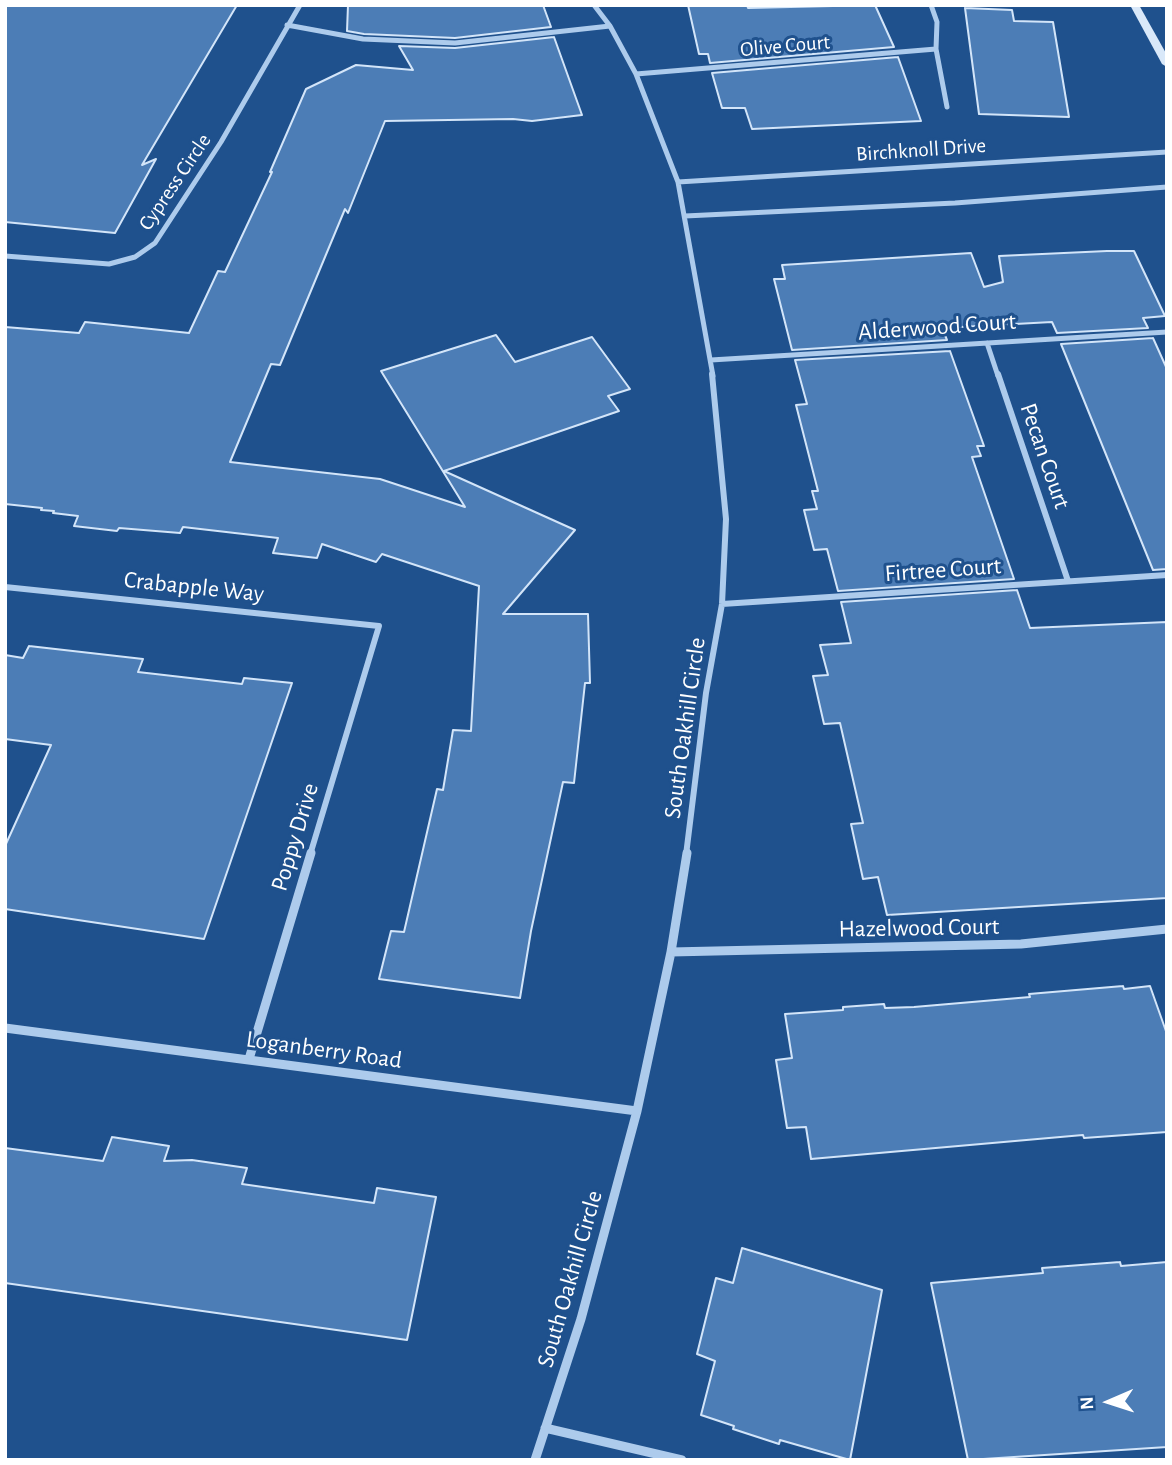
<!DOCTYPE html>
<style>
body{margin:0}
#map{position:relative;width:1172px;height:1465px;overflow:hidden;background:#1f518d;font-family:"Alegreya Sans",sans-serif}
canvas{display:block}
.frame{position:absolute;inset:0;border:7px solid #fff;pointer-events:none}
.north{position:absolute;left:1074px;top:1367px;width:70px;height:70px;-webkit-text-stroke:5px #1f518d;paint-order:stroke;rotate:267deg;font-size:19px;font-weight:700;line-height:28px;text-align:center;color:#fff}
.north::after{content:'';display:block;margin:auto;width:24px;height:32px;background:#fff;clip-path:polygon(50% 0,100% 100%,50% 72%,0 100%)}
</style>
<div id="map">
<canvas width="1172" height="1465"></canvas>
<div class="frame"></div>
<div class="north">N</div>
</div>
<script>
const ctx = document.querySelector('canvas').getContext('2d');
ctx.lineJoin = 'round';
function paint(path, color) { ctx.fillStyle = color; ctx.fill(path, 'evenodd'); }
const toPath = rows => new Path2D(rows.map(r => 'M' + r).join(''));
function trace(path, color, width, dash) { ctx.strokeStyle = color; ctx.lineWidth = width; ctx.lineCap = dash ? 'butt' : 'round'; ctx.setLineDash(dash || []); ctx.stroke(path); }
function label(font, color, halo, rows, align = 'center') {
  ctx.font = font + ' "Alegreya Sans",sans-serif'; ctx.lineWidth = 6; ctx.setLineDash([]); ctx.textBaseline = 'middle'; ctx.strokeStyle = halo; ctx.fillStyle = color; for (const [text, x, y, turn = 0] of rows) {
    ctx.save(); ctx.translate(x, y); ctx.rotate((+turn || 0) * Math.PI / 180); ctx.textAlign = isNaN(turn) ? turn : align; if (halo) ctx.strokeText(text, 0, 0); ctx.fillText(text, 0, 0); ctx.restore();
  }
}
const building = toPath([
 [5,5,237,5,142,165,156,159,115,233,5,222,5,5],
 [348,5,543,5,551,27,455,38,364,34,347,31,348,5],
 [688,5,747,5,748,8,875,5,894,47,710,63,708,54,699,54,688,5],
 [965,8,1012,10,1014,21,1053,22,1069,117,979,114,965,8],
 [554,37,582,115,532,121,513,119,385,121,348,213,345,209,280,365,271,364,230,462,380,479,465,507,381,371,496,335,515,362,592,337,630,389,608,396,619,411,444,471,575,530,503,614,588,614,590,683,585,683,574,783,563,782,531,931,520,998,379,979,391,931,404,932,437,789,443,790,453,730,471,731,479,586,382,554,376,562,322,544,317,558,273,553,278,538,183,527,180,533,119,528,117,531,74,526,78,516,53,513,54,511,41,510,42,508,5,504,5,327,79,333,85,322,189,333,218,271,225,272,272,172,270,172,306,89,356,65,413,70,399,46,455,48,554,37],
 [898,57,921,121,752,129,745,108,722,108,712,73,898,57],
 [1107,251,1134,251,1165,316,1143,318,1148,328,1057,333,1052,322,942,328,947,340,792,350,774,279,785,279,782,265,971,253,984,287,1003,282,999,256,1107,251],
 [1153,338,1167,369,1167,569,1153,570,1061,344,1153,338],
 [950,351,984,446,977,446,981,456,972,457,1014,579,838,591,827,549,814,550,804,510,817,509,812,491,818,491,796,405,807,404,795,360,950,351],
 [1017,590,1030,628,1167,622,1167,898,887,915,878,877,863,879,851,824,863,823,840,723,824,724,813,676,828,675,820,645,851,643,841,602,1017,590],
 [29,646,143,659,138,672,242,684,244,678,292,683,204,939,5,909,5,846,51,745,5,739,5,655,23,658,29,646],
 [1123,986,1124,989,1150,986,1167,1034,1167,1132,1084,1138,1083,1135,811,1159,806,1127,787,1128,776,1060,792,1058,785,1014,843,1010,843,1007,884,1004,885,1008,914,1007,1030,997,1029,994,1123,986],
 [112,1137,169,1146,164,1161,192,1160,247,1168,242,1184,374,1203,377,1188,436,1197,407,1340,5,1283,5,1148,103,1161,112,1137],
 [742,1248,882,1290,850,1460,780,1440,779,1444,733,1429,734,1426,701,1415,715,1361,697,1354,716,1278,733,1283,742,1248],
 [1120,1262,1121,1266,1167,1262,1167,1447,968,1460,931,1283,1043,1273,1042,1268,1120,1262]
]);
const streetFar2 = toPath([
 [594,5,610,26,636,74,678,182,713,376],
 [931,5,937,22,936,49,947,107],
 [287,25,363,39,455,43,610,26],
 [636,74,936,49],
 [678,182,1167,152],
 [685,216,955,203,1167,187],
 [5,256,109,264,135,257,155,243,221,142,300,5],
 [987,343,998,376],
 [711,360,1167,332]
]);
const streetFar1 = toPath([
 [998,374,1068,581],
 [5,587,379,626,310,855],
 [722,604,1167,575],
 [686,855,706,693,722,604,726,519,712,374]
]);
const street = toPath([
 [671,952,1021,944,1167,929],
 [5,1028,637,1111],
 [249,1059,311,853],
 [545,1428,682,1460],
 [535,1460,581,1319,637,1111,671,952,687,853]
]);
const secondary = toPath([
 [1130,5,1139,5,1167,55,1167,67,1162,64,1130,5]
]);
const farStreetnames = [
 ["Olive Court",785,46,-5],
 ["Birchknoll Drive",921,150,-4],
 ["Cypress Circle",175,182,-56]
];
const streetNames = [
 ["Alderwood Court",937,327,-4],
 ["Pecan Court",1045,456,71],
 ["Firtree Court",943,570,-4],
 ["Crabapple Way",194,587,6],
 ["South Oakhill Circle",685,728,-82],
 ["Poppy Drive",295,837,-73],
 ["Hazelwood Court",919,928,-1],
 ["Loganberry Road",324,1050,8],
 ["South Oakhill Circle",570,1279,-74]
];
paint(building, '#4c7db6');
trace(building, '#d3e5f9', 2);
trace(streetFar2, '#adcbec', 5);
trace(streetFar1, '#adcbec', 6);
trace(street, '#adcbec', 9);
paint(secondary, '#d9e8f9');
label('21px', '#fff', '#1f518d', farStreetnames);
label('24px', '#fff', '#1f518d', streetNames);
</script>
